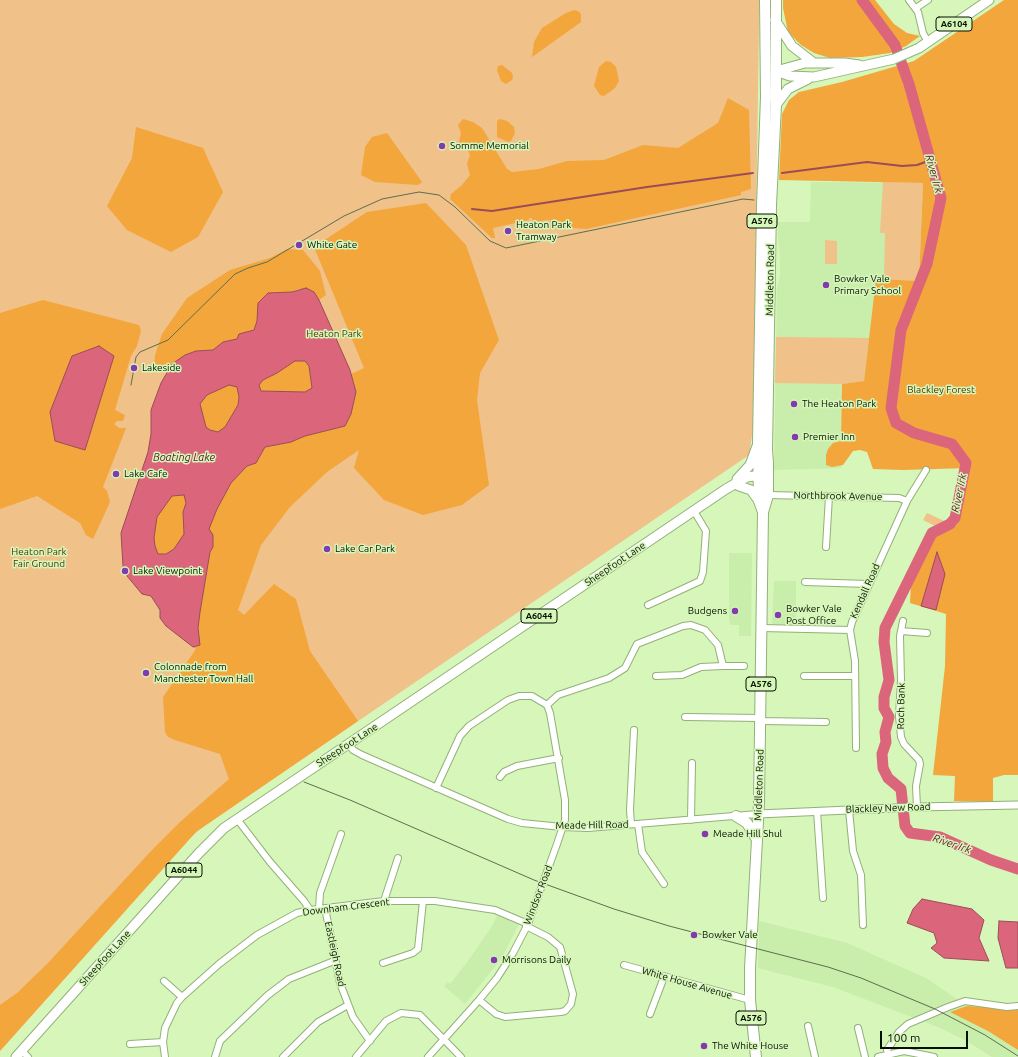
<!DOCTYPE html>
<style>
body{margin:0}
#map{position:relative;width:1018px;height:1057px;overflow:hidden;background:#d6f6ba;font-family:Ubuntu,sans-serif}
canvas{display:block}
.scale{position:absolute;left:880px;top:1031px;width:88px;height:18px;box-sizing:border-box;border:2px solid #071100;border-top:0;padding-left:5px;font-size:12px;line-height:14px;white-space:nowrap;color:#071100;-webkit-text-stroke:3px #d6f6ba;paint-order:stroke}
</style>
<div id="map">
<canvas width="1018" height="1057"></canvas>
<div class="scale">100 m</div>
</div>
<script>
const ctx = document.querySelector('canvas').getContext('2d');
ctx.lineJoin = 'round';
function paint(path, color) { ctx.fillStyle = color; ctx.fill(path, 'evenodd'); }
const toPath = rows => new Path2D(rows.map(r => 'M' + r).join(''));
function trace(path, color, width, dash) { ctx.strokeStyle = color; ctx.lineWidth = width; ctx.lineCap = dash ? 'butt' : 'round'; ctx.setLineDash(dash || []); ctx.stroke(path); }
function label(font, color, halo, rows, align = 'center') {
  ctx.font = font + ' Ubuntu,sans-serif'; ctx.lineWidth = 3; ctx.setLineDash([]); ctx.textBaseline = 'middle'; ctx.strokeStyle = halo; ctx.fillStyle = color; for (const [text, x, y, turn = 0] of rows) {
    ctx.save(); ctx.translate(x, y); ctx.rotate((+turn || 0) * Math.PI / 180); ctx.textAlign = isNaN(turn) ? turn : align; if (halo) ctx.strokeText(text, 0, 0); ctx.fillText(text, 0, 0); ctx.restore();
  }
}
const built = toPath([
 [811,182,923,183,919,281,876,280,864,381,842,385,841,468,774,470,777,289,780,276,780,254,778,239,778,222,810,222],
 [729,553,752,553,751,636,739,636,739,625,731,625,729,619],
 [774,581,796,581,796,625,772,624],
 [498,915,519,924,501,959,465,1004,444,986,448,982,450,984,468,961,490,929],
 [759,921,847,943,926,978,967,1006,1018,1032,1018,1057,992,1057,965,1040,938,1027,833,987,758,968]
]);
const green = toPath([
 [0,0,759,0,759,23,753,429,749,455,201,828,184,844,0,1051],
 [883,182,923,183,919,281,884,280,885,233,880,233],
 [825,240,837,241,837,264,825,264],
 [776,337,869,338,864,381,842,384,775,383],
 [927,513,944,521,935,526,923,520]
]);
const forest = toPath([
 [783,0,875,0,894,24,907,33,920,36,906,46,890,53,862,57,830,58,814,53,801,45,788,32,783,8],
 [1004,0,1018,0,1018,775,1004,775,993,778,993,802,954,801,955,776,933,775,945,666,946,614,910,603,911,583,936,533,957,525,969,468,903,470,873,469,867,452,860,450,853,451,843,465,832,467,826,465,826,455,828,449,833,443,841,441,842,384,864,381,876,279,919,281,923,183,779,180,782,114,789,100,799,92,842,82,914,61],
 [574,10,578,11,581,14,581,22,532,57,534,42,542,28,566,13],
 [606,61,611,62,616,67,619,81,615,88,604,96,600,95,594,86,599,67],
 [502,65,512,73,513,77,512,80,506,84,501,81,497,70,498,66],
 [728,98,749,110,751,189,741,192,741,195,586,229,572,228,548,220,533,222,532,218,529,218,529,220,493,228,495,238,492,238,450,199,451,194,462,185,470,175,467,164,470,155,467,149,459,142,461,133,458,125,463,119,473,122,482,128,507,169,512,172,539,169,567,161,604,160,643,145,678,148,718,123],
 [500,119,507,121,514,127,515,133,511,141,508,142,497,137,497,121],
 [136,127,203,148,223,192,198,237,171,252,127,230,107,206,132,158],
 [387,133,422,182,418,185,375,182,361,175,365,147,372,137],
 [426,203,466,245,499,340,480,373,477,400,489,485,462,505,423,515,384,500,354,468,359,450,327,472,290,507,261,545,238,610,244,615,274,584,296,599,310,651,358,721,196,832,0,1051,0,1005,17,993,48,963,152,850,180,822,229,779,220,754,175,740,168,737,165,732,163,697,196,649,193,647,200,645,198,628,200,612,210,552,213,547,213,535,209,529,217,509,231,483,247,466,256,463,265,447,291,442,305,436,345,426,356,392,351,374,364,368,314,247,367,212],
 [287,249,303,250,320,271,326,295,319,300,314,292,298,289,292,292,268,293,254,330,249,331,237,339,223,342,213,350,196,351,172,364,169,369,154,369,155,355,162,334,187,298,230,270,270,258],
 [43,300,139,325,141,331,137,346,131,356,115,410,125,415,123,421,117,421,114,424,119,428,126,428,103,487,107,491,110,502,93,539,86,535,80,523,37,496,0,509,0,313],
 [295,361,305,361,309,366,312,388,305,392,261,391,259,385,263,380,277,373],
 [229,385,237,387,239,397,238,405,225,427,218,432,210,430,206,427,200,405,207,395],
 [184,495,186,503,183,512,184,534,174,549,166,554,158,554,155,546,154,538,157,517,172,496],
 [967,1006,1018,1009,1018,1050,988,1031,950,1012]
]);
const water = toPath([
 [306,288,314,292,319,300,350,370,356,392,351,414,345,426,305,436,291,442,265,447,256,463,247,466,231,483,217,509,209,529,213,535,213,547,210,552,200,612,198,628,200,645,193,647,166,626,160,618,160,610,151,596,142,594,127,576,123,566,121,533,148,452,151,434,151,410,161,383,172,364,185,355,196,351,213,350,223,342,237,339,239,334,254,330,257,321,258,303,268,293,292,292,306,288],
 [295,361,305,361,309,366,312,388,305,392,261,391,259,385,263,380,277,373,295,361],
 [229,385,237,387,239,397,238,405,225,427,218,432,210,430,206,427,200,404,207,395,229,385],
 [184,495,186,503,183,512,184,534,174,549,166,554,158,554,155,546,154,538,157,517,172,496,184,495],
 [99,346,114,356,85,450,55,441,50,412,72,356,99,346],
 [937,552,945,574,936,610,921,606,937,552],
 [922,899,972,909,984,920,979,938,989,961,944,958,931,948,937,943,934,933,907,923,913,909,922,899],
 [999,921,1018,922,1018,968,1006,968,998,938,999,921]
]);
const stream = toPath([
 [782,173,867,162,902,166,917,165,931,160],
 [472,209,492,211,647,187,753,173]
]);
const river = toPath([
 [862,0,895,45,909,84,941,198,927,264,901,330,891,408,896,423,914,433,952,444,966,463,955,518,950,524,932,533,885,628,884,642,889,680,884,697,884,708,889,717,885,732,886,742,882,754,883,768,888,778,901,789,905,826,910,833,940,837,991,860,1018,869]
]);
const minor = toPath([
 [909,0,918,12,923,33,928,42],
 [916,8,928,0],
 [768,495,899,498,907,501],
 [826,547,829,496],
 [805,582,868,584],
 [648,605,700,581,703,572,706,531,694,511],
 [903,621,900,636,901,680,899,716,901,737,904,744,919,760,920,764,916,786,917,807],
 [762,628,850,630],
 [901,631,927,633],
 [723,666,744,666],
 [804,676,855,676],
 [547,705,558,695,609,678,625,668,637,644,683,626,691,625,705,630,718,645,723,666,701,667,682,675,656,676],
 [685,717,761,718],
 [761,721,826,722],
 [349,744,353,750,362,755,508,819,522,823,562,827,588,828,758,814],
 [856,748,855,661,850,630,852,622,907,501,926,470],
 [500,777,504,772,517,766,559,758],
 [849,810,853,851,861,875,863,925],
 [817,811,823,898],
 [237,819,270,862,304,901,310,910],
 [691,820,692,763],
 [631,824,630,810,634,730],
 [638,824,642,852,664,884],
 [384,901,398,858],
 [325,908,340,983,353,1017,370,1041],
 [319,909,320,893,341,834],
 [383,963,413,953,418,949,423,901],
 [624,965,750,1000],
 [164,981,182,997],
 [479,1000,496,1014,505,1017,561,1012,565,1011,571,1004,573,994,560,947,548,937,526,926],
 [650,1014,664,977],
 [808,1026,815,1057],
 [858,1028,865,1057],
 [130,1044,163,1042],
 [22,1051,28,1057],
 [888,1054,887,1050,899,1032,908,1024,948,1007,965,1001,1007,1007,1018,1006],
 [165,1057,163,1042,165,1028,177,1003,182,997,219,964,257,935,297,913,310,910,384,901,435,901,495,910,528,924],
 [215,1057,220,1041,268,995,289,979,334,961],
 [283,1057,318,1022,348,1005],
 [356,1057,386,1021,401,1013,420,1015,461,1057],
 [428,1057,479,1000,497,978,513,953,528,924,557,844,565,820,565,800,550,713,547,705,532,696,519,696,508,700,469,726,460,736,436,788],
 [878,1057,904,1051,934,1057]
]);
const tertiary = toPath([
 [758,814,917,807,1018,805]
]);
const primary = toPath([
 [775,20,792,46,814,63],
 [776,71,790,76,814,77,894,59,919,48,989,0],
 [776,71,805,63,845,63,859,65],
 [776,105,788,89,808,79],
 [737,479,750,465,757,446],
 [739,486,751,490,759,501],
 [16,1057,199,853,224,828,726,489,747,477,754,476,758,478]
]);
const trunk = toPath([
 [763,512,759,501,758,443,762,205,766,97,765,0],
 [736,816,747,823,756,838],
 [756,1057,750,1000,750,968,759,803,763,512,768,495,768,463,767,450,771,205,776,105,776,0]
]);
const tram = toPath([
 [131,385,136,357,140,352,168,340,235,274,248,268,267,262,344,216,382,199,419,192,439,195,455,207,490,241,506,248,743,199,754,200],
 [304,782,350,800,534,880,614,909,669,926,828,967,861,978,935,1009,985,1035,1018,1056]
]);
const markers = [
 [442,146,4,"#833aac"],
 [508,231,4,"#833aac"],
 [299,245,4,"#833aac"],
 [826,285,4,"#833aac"],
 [134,368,4,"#833aac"],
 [794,404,4,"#833aac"],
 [795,437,4,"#833aac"],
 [116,474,4,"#833aac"],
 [327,549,4,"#833aac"],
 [125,571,4,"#833aac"],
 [735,611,4,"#833aac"],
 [778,615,4,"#833aac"],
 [146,673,4,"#833aac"],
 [705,834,4,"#833aac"],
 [694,935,4,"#833aac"],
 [494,960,4,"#833aac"],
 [704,1046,4,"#833aac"]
];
const shields = [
 [954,24,36],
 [762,221,30],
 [539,616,36],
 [761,684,30],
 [184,870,36],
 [751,1018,30]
];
const shieldNames = [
 ["A6104",954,24],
 ["A576",762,221],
 ["A6044",539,616],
 ["A576",761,684],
 ["A6044",184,870],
 ["A576",751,1018]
];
const poiNames = [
 ["Somme Memorial",450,146],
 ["Heaton Park",516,225],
 ["Tramway",516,237],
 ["White Gate",307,245],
 ["Bowker Vale",834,279],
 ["Primary School",834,291],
 ["Lakeside",142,368],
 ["The Heaton Park",802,404],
 ["Premier Inn",803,437],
 ["Lake Cafe",124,474],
 ["Lake Car Park",335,549],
 ["Lake Viewpoint",133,571],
 ["Bowker Vale",786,609],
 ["Post Office",786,621],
 ["Budgens",727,611,"right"],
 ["Colonnade from",154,667],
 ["Manchester Town Hall",154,679],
 ["Meade Hill Shul",713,834],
 ["Bowker Vale",702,935],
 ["Morrisons Daily",502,960],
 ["The White House",712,1046]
];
const streetNames = [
 ["Middleton Road",770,280,-89],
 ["Northbrook Avenue",838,496,1],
 ["Sheepfoot Lane",615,564,-34],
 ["Kendall Road",865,591,-66],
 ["Roch Bank",901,706,-89],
 ["Sheepfoot Lane",347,745,-33],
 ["Middleton Road",759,785,-88],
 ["Blackley New Road",888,808,-2],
 ["Meade Hill Road",592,825,-1],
 ["Windsor Road",538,895,-69],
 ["Downham Crescent",346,907,-7],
 ["Eastleigh Road",335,954,78],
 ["Sheepfoot Lane",105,958,-48],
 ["White House Avenue",687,983,16]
];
const parkNames = [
 ["Heaton Park",334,334],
 ["Blackley Forest",941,390],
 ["Heaton Park",39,552],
 ["Fair Ground",39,564]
];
const waterNames = [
 ["River Irk",934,174,75],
 ["Boating Lake",184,457],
 ["River Irk",959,493,-78],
 ["River Irk",952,844,19]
];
paint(built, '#c9edaa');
paint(green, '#f0c189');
paint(forest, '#f3a63b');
paint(water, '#db667b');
trace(water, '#9b4c56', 1);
trace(stream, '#9b4c56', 2);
trace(river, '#db667b', 11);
trace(minor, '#92b178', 8);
trace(tertiary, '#92b178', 9);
trace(primary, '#92b178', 11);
trace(trunk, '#92b178', 12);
trace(minor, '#fff', 6);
trace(tertiary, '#fff', 7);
trace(primary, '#fff', 9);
trace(trunk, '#fff', 10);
trace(tram, '#5c6f4d', 1);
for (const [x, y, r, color] of markers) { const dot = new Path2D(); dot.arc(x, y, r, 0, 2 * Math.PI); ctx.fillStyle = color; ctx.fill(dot); trace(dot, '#d6f6ba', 1.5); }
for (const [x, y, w] of shields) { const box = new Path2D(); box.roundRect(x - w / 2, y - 7, w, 14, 3); ctx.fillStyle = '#d6f6ba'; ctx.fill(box); trace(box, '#071100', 1); }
label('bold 9px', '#071100', null, shieldNames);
label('10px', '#071100', '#d6f6ba', poiNames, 'left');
label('10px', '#071100', '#d6f6ba', streetNames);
label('10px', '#503204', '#d6f6ba', parkNames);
label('italic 11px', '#601528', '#d6f6ba', waterNames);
</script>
